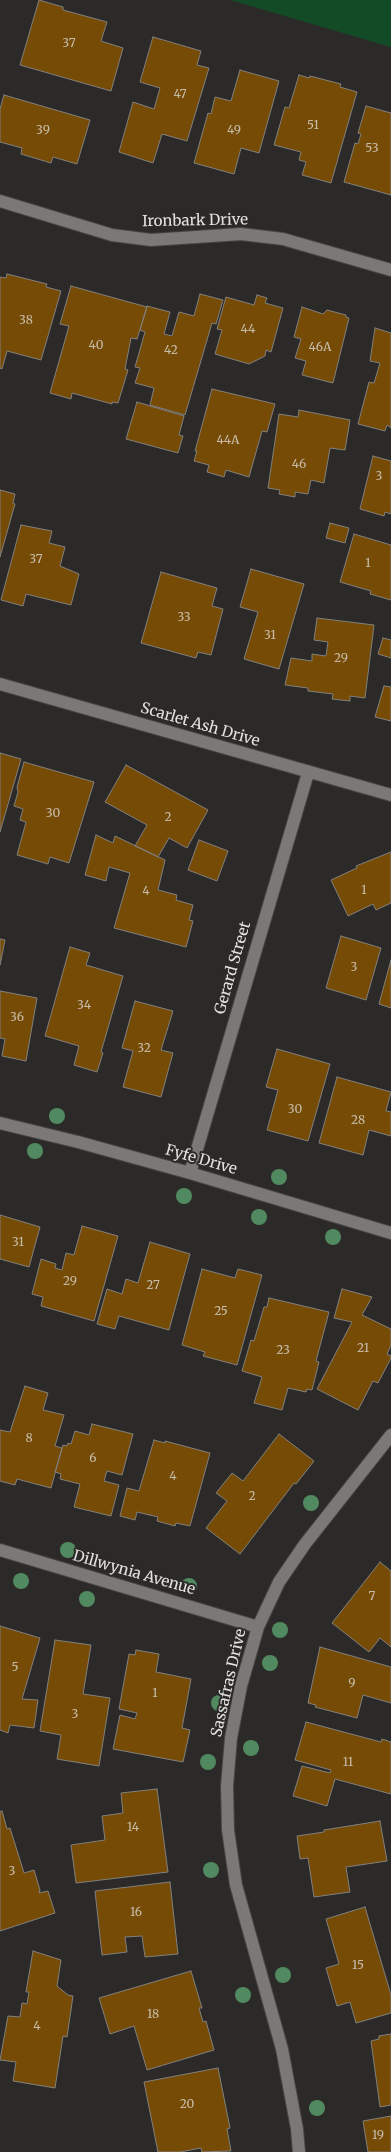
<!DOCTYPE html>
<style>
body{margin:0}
canvas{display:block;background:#2c2a28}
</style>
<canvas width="391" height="2152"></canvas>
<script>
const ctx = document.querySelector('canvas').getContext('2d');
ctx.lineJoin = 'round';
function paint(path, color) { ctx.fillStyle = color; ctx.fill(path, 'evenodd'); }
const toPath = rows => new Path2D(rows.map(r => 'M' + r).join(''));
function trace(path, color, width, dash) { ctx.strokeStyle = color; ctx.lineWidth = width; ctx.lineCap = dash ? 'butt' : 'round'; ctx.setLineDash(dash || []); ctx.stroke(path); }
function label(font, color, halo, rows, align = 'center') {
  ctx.font = font + ' Merriweather,serif'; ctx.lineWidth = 4; ctx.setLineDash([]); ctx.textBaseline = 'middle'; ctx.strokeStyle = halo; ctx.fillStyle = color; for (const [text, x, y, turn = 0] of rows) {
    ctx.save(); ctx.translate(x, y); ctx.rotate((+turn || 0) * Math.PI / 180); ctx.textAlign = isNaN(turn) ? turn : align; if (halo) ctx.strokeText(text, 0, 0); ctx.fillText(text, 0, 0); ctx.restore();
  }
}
const green = toPath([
 [230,0,391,0,391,47]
]);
const building = toPath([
 [39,0,63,7,63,10,107,22,101,41,123,48,111,91,20,65,39,0],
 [153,37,201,51,197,65,209,68,187,141,162,134,153,163,119,152,133,102,154,109,160,88,140,82,153,37],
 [240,70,279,81,259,153,241,148,234,174,194,163,208,113,211,114,215,97,231,101,240,70],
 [299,75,309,78,310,76,341,84,340,87,357,92,331,183,302,175,306,162,299,160,301,152,274,145,285,107,289,108,299,75],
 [4,95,90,120,77,164,53,157,51,163,21,154,22,148,0,142,0,109,4,95],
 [366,106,391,113,391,195,344,182,355,143,358,144,361,134,358,133,366,106],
 [7,274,47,284,46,287,61,291,41,360,7,351,2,369,0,368,0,277,6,278,7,274],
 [71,286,147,307,137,339,131,338,125,369,128,370,118,403,112,402,112,404,72,393,71,399,50,393,69,326,60,324,71,286],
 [200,294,223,300,216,324,212,323,185,415,150,405,154,388,135,383,140,368,135,367,145,332,140,330,147,306,170,312,164,334,172,336,179,312,194,316,200,294],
 [257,295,267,298,265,303,283,308,271,352,266,350,265,356,249,364,215,354,222,330,217,329,226,297,254,305,257,295],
 [302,307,323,314,327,310,346,315,346,317,349,318,333,383,302,375,306,361,295,358,301,339,294,337,302,307],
 [375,328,391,333,391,428,387,425,385,431,358,424,369,382,374,383,380,363,370,361,375,328],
 [212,389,275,404,267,432,262,431,249,477,226,470,224,477,207,472,209,465,194,461,197,451,195,451,212,389],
 [137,402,184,416,179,435,183,436,178,453,126,439,137,402],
 [299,410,350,420,345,450,330,448,324,483,311,480,308,494,295,492,295,497,279,494,280,490,268,488,279,414,298,417,299,410],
 [373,456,391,461,391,514,385,512,384,516,360,509,373,456],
 [0,490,15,494,13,503,15,504,0,557,0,490],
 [330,523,349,528,345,543,326,538,330,523],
 [21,525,52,531,49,543,65,547,60,566,79,574,71,605,26,594,23,606,1,600,21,525],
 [354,534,391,545,391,600,370,594,371,591,340,582,354,534],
 [251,569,304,584,279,669,244,659,258,612,240,607,251,569],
 [161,572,217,588,212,606,223,609,211,655,198,652,196,658,141,643,161,572],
 [317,618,374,625,365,698,350,696,350,701,332,699,333,694,308,691,308,688,285,685,291,658,312,661,312,654,326,656,328,642,314,640,317,618],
 [383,638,391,640,391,658,378,654,383,638],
 [384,686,391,687,391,721,375,717,384,686],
 [0,753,21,759,0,832,0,753],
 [24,762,94,782,69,863,50,857,48,864,17,855,26,822,20,820,23,809,14,806,18,792,17,787,24,762],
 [126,765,208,810,187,848,169,838,158,857,135,846,147,825,105,802,126,765],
 [96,835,113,843,115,836,165,860,158,890,177,895,176,900,193,905,189,920,193,921,186,947,114,928,130,873,109,867,106,881,85,875,96,835],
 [199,840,228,851,217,881,188,870,199,840],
 [391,852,391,903,376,910,373,904,348,916,331,880,357,868,356,866,391,852],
 [341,936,381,948,366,1000,326,988,341,936],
 [0,939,5,940,0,965,0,939],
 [70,947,90,953,86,965,123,976,101,1052,103,1053,97,1072,74,1065,79,1046,45,1036,70,947],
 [391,960,391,1008,379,1004,391,960],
 [0,991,37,998,26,1061,2,1056,5,1039,0,1038,0,991],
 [135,1001,173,1011,161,1050,173,1053,161,1097,123,1087,133,1051,122,1048,135,1001],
 [277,1049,330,1064,308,1141,267,1130,278,1090,266,1087,277,1049],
 [337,1077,391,1092,386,1111,391,1112,391,1136,369,1130,363,1155,319,1143,337,1077],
 [0,1215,40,1227,29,1267,0,1259,0,1215],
 [82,1226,118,1236,94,1321,41,1306,43,1297,32,1294,41,1259,56,1264,55,1268,62,1270,66,1253,74,1255,82,1226],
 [150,1242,190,1254,169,1330,119,1316,115,1329,97,1324,107,1289,122,1294,126,1279,138,1283,150,1242],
 [202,1269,235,1278,238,1269,262,1275,237,1365,203,1356,205,1352,182,1345,202,1269],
 [342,1289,372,1297,362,1315,391,1329,391,1345,387,1354,391,1356,391,1358,378,1383,373,1381,358,1410,317,1389,352,1322,334,1318,342,1289],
 [269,1298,329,1312,316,1361,319,1362,312,1390,307,1389,306,1392,288,1388,282,1410,254,1403,262,1377,242,1371,251,1340,254,1341,264,1307,267,1307,269,1298],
 [25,1386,48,1393,43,1410,64,1415,55,1446,62,1448,51,1488,17,1479,15,1485,0,1481,0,1430,10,1432,25,1386],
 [92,1424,133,1434,122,1475,107,1471,104,1481,119,1485,111,1516,74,1507,80,1484,60,1479,61,1474,55,1472,63,1445,67,1446,68,1443,71,1444,75,1431,89,1435,92,1424],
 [279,1434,314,1461,296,1484,294,1483,240,1554,206,1528,227,1501,216,1493,232,1473,243,1481,279,1434],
 [154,1440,165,1443,165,1441,210,1453,190,1526,176,1523,175,1526,157,1521,158,1517,137,1512,135,1520,120,1516,127,1488,139,1491,154,1440],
 [380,1562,391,1571,391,1647,380,1638,369,1652,332,1623,380,1562],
 [0,1626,40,1638,22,1699,38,1700,34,1728,10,1725,8,1733,0,1730,0,1626],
 [55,1640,91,1645,83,1694,110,1698,99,1766,57,1759,61,1735,40,1731,55,1640],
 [320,1647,391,1667,391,1703,363,1695,357,1718,315,1707,316,1705,308,1703,320,1647],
 [136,1650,159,1654,156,1672,191,1679,182,1728,190,1730,183,1762,113,1749,120,1715,135,1719,137,1713,119,1709,129,1654,135,1655,136,1650],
 [306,1722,381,1742,382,1739,391,1742,391,1794,335,1779,327,1806,293,1796,302,1766,330,1773,331,1770,295,1760,306,1722],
 [157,1789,168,1872,76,1883,71,1845,105,1840,102,1816,123,1813,121,1793,157,1789],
 [2,1811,7,1829,10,1828,24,1873,34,1870,40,1890,39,1893,48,1891,55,1913,0,1931,0,1812,2,1811],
 [380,1821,387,1861,346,1867,350,1892,314,1897,308,1858,300,1859,297,1836,324,1832,324,1830,380,1821],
 [170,1882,178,1954,145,1957,142,1936,125,1937,127,1952,102,1955,95,1891,170,1882],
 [365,1907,391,1995,391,2013,356,2023,350,2002,337,2006,326,1968,339,1964,326,1919,365,1907],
 [33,1951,61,1960,57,1986,68,1995,73,1996,67,2037,63,2036,55,2088,13,2081,16,2062,0,2060,8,2016,20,2017,22,2003,27,2004,29,1992,26,1992,33,1951],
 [191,1971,202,2008,199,2008,203,2022,206,2021,214,2050,147,2070,134,2026,110,2034,99,1998,191,1971],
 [391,2034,391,2105,380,2107,371,2041,379,2039,379,2036,391,2034],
 [218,2068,230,2128,227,2129,231,2151,202,2152,201,2148,180,2152,158,2152,144,2082,218,2068],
 [391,2116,391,2152,368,2152,363,2121,391,2116]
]);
const street = toPath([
 [0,201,112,235,151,240,241,234,283,239,391,270],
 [0,684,391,795],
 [0,1123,78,1142,190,1173,391,1233],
 [190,1173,308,773],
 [0,1550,258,1627],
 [299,2152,297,2129,282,2049,236,1885,228,1830,227,1786,231,1738,241,1686,258,1627,279,1582,305,1544,391,1435]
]);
const trees = [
 [57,1116],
 [35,1151],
 [279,1177],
 [184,1196],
 [259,1217],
 [333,1237],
 [311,1503],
 [68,1550],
 [21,1581],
 [189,1586],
 [87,1599],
 [280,1630],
 [270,1663],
 [219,1703],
 [251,1748],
 [208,1762],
 [211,1870],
 [283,1975],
 [243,1995],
 [317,2108]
];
const numberNames = [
 ["37",69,44],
 ["47",180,95],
 ["51",313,126],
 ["39",43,131],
 ["49",234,131],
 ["53",372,149],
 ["38",26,321],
 ["44",248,330],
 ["40",96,346],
 ["46A",320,348],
 ["42",171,351],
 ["44A",228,441],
 ["46",299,465],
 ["3",379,477],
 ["37",36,560],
 ["1",368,564],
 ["33",184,618],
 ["31",270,636],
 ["29",341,659],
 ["30",53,814],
 ["2",168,818],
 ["1",364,891],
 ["4",146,892],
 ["3",354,968],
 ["34",84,1006],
 ["36",17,1018],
 ["32",144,1049],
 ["30",295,1110],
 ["28",358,1121],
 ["31",18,1243],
 ["29",70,1282],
 ["27",153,1286],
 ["25",221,1312],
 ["21",363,1349],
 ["23",283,1351],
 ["8",29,1439],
 ["6",93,1459],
 ["4",173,1477],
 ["2",252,1497],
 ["7",372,1597],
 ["5",15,1668],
 ["9",352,1684],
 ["1",155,1694],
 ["3",75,1715],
 ["11",348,1763],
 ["14",133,1828],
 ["3",12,1872],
 ["16",136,1913],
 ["15",358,1966],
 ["18",153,2015],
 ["4",37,2027],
 ["20",187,2105],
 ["19",378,2136]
];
const streetNames = [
 ["Ironbark Drive",195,221,-1],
 ["Scarlet Ash Drive",200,725,16],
 ["Gerard Street",233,968,-74],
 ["Fyfe Drive",201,1160,16],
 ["Dillwynia Avenue",134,1573,16],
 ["Sassafras Drive",229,1683,-77]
];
paint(green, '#124b26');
paint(building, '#754b06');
trace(building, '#82807d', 1);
trace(street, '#464543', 14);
trace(street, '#7a7976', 12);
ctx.fillStyle = '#518a60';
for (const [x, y] of trees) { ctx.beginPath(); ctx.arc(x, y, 8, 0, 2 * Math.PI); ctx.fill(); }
label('12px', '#c8bcaa', null, numberNames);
label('15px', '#e3e2e0', '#2c2a28', streetNames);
</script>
